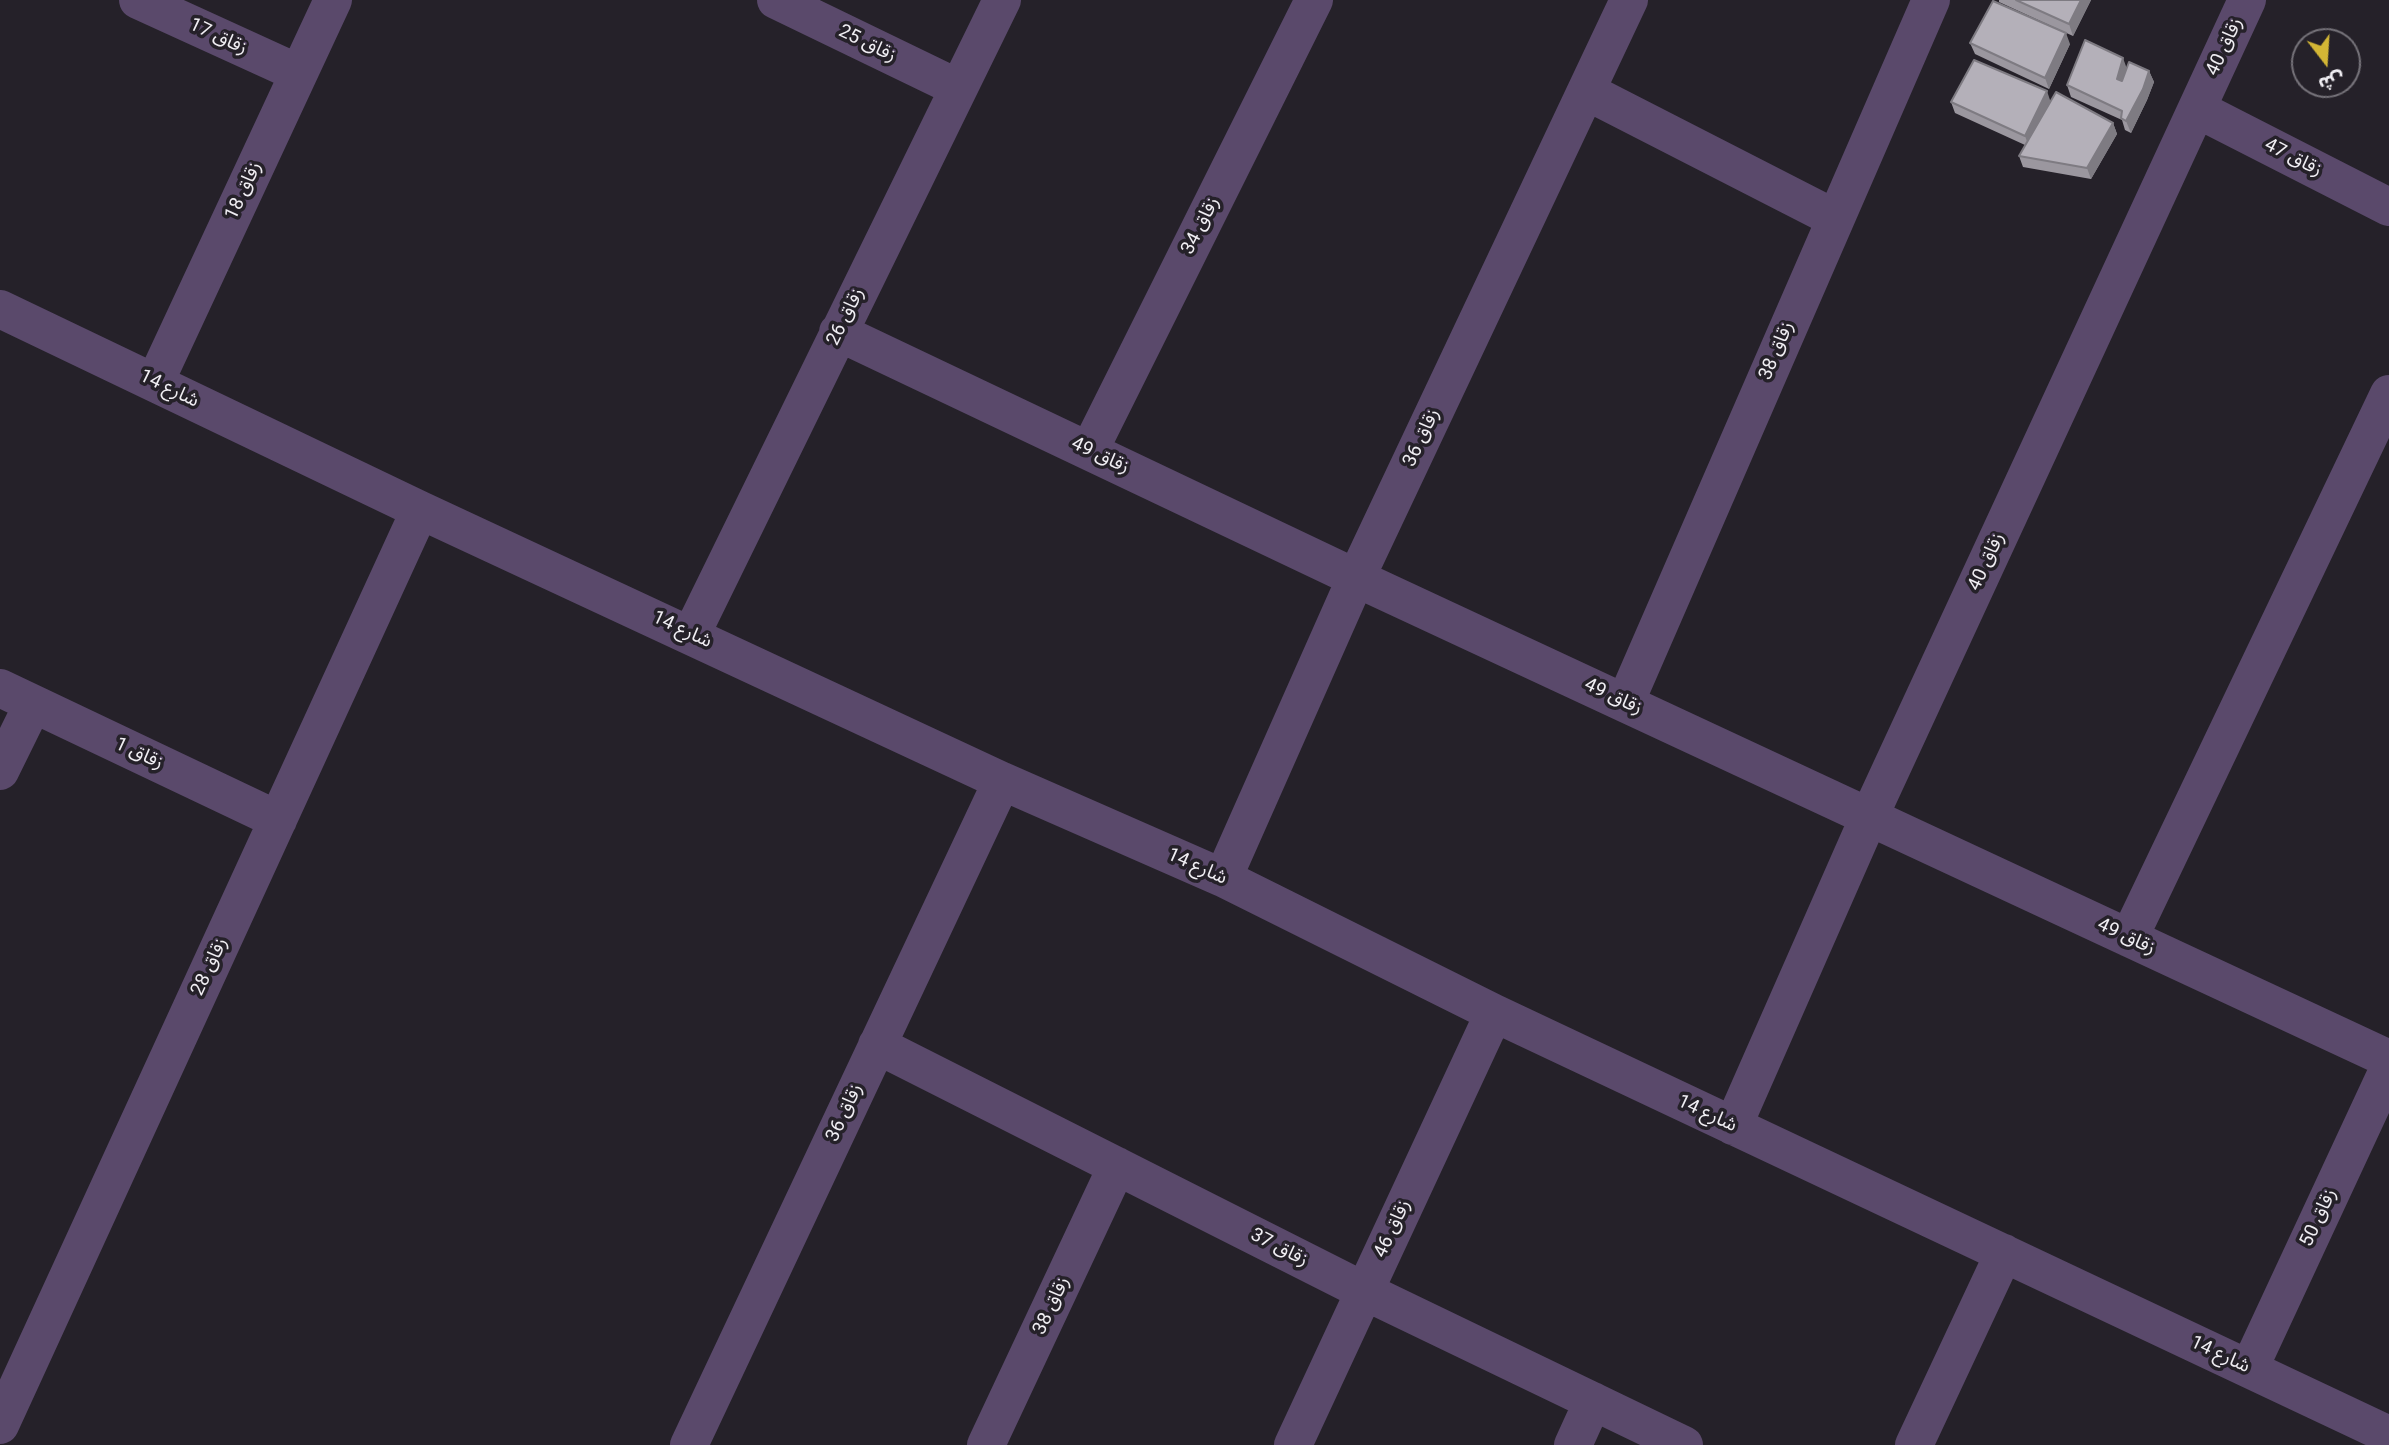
<!DOCTYPE html>
<meta charset="utf-8">
<style>
body{margin:0}
#map{position:relative;width:2389px;height:1445px;overflow:hidden;background:#252129;font-family:Roboto,"Noto Sans Arabic",sans-serif}
canvas{display:block}
.north{position:absolute;left:2291px;top:28px;width:70px;height:70px;box-sizing:border-box;background:#252129;border:2px solid #76737a;border-radius:50%;rotate:163deg;font-size:19px;font-weight:700;line-height:28px;text-align:center;color:#f0eef3}
.north::after{content:'';display:block;margin:auto;width:24px;height:32px;background:#d3b635;clip-path:polygon(50% 0,100% 100%,50% 72%,0 100%)}
</style>
<div id="map">
<canvas width="2389" height="1445"></canvas>
<div class="north">ش</div>
</div>
<script>
const ctx = document.querySelector('canvas').getContext('2d');
ctx.lineJoin = 'round';
const toPath = rows => new Path2D(rows.map(r => 'M' + r).join(''));
function trace(path, color, width, dash) { ctx.strokeStyle = color; ctx.lineWidth = width; ctx.lineCap = dash ? 'butt' : 'round'; ctx.setLineDash(dash || []); ctx.stroke(path); }
function paint(path, color) { ctx.fillStyle = color; ctx.fill(path, 'evenodd'); }
function label(font, color, halo, rows, align = 'center') {
  ctx.font = font + ' Roboto,"Noto Sans Arabic",sans-serif'; ctx.lineWidth = 7; ctx.setLineDash([]); ctx.textBaseline = 'middle'; ctx.strokeStyle = halo; ctx.fillStyle = color; for (const [text, x, y, turn = 0] of rows) {
    ctx.save(); ctx.translate(x, y); ctx.rotate((+turn || 0) * Math.PI / 180); ctx.textAlign = isNaN(turn) ? turn : align; if (halo) ctx.strokeText(text, 0, 0); ctx.fillText(text, 0, 0); ctx.restore();
  }
}
const minor = toPath([
 [138,0,298,73],
 [776,0,958,88],
 [1586,91,1834,218],
 [2197,109,2389,207],
 [0,309,420,510,1002,781,1223,878,1494,1013,2389,1435],
 [838,332,1356,578,2389,1059],
 [155,382,333,0],
 [1089,451,1314,0],
 [691,635,1002,0],
 [0,688,278,820],
 [1625,703,1931,0],
 [0,771,33,704],
 [1223,878,1356,578,1629,0],
 [2129,938,2389,394],
 [877,1045,1364,1291,1684,1445],
 [1733,1126,1869,817,2247,0],
 [2249,1369,2389,1068],
 [0,1425,420,510],
 [689,1445,1002,781],
 [986,1445,1117,1166],
 [1293,1445,1494,1013],
 [1573,1445,1593,1401],
 [1914,1445,2004,1253]
]);
const wall = toPath([
 [1999,0,2091,0,2073,36,1999,2],
 [1970,43,2070,44,2049,89,1975,54],
 [2127,68,2149,71,2154,82,2147,100,2131,133,2125,130,2122,120,2071,97,2067,85],
 [2051,101,2113,123,2117,134,2091,179,2023,167,2019,156,2025,145,1955,113,1951,102]
]);
const shadedWall = toPath([
 [2081,0,2091,0,2073,36,2069,24],
 [2066,33,2070,44,2049,89,2045,78],
 [2123,58,2127,69,2121,90,2117,79],
 [2149,71,2154,82,2147,100,2131,133,2126,121],
 [2047,91,2051,103,2029,147,2025,136],
 [2113,123,2117,134,2091,179,2087,168]
]);
const building = toPath([
 [2016,0,2081,0,2069,24,2016,0],
 [1993,1,2066,33,2045,78,1970,43,1993,1],
 [2085,40,2123,58,2117,79,2122,81,2129,62,2149,71,2143,89,2126,121,2121,118,2122,111,2067,85,2085,40],
 [1974,60,2047,91,2025,136,1951,102,1974,60],
 [2056,92,2113,123,2087,168,2019,156,2056,92]
]);
const streetNames = [
 ["زقاق 17",218,37,25],
 ["زقاق 25",867,44,26],
 ["زقاق 40",2225,47,-65],
 ["زقاق 47",2293,158,27],
 ["زقاق 18",244,191,-65],
 ["زقاق 34",1201,226,-63],
 ["زقاق 26",846,317,-64],
 ["زقاق 38",1777,351,-67],
 ["شارع 14",169,389,26],
 ["زقاق 36",1422,438,-65],
 ["زقاق 49",1100,456,25],
 ["زقاق 40",1987,562,-65],
 ["شارع 14",682,630,25],
 ["زقاق 49",1613,697,25],
 ["زقاق 1",139,754,25],
 ["شارع 14",1197,867,24],
 ["زقاق 49",2126,937,25],
 ["زقاق 28",210,967,-65],
 ["زقاق 36",845,1113,-65],
 ["شارع 14",1707,1114,25],
 ["زقاق 50",2319,1218,-65],
 ["زقاق 46",1393,1229,-65],
 ["زقاق 37",1279,1248,27],
 ["زقاق 38",1052,1306,-65],
 ["شارع 14",2220,1355,25]
];
trace(minor, '#5a496b', 38);
paint(wall, '#9b979f');
paint(shadedWall, '#7e7b82');
paint(building, '#b4b0b9');
trace(building, '#7e7b82', 2);
label('19px', '#f0eef3', '#252129', streetNames);
</script>
